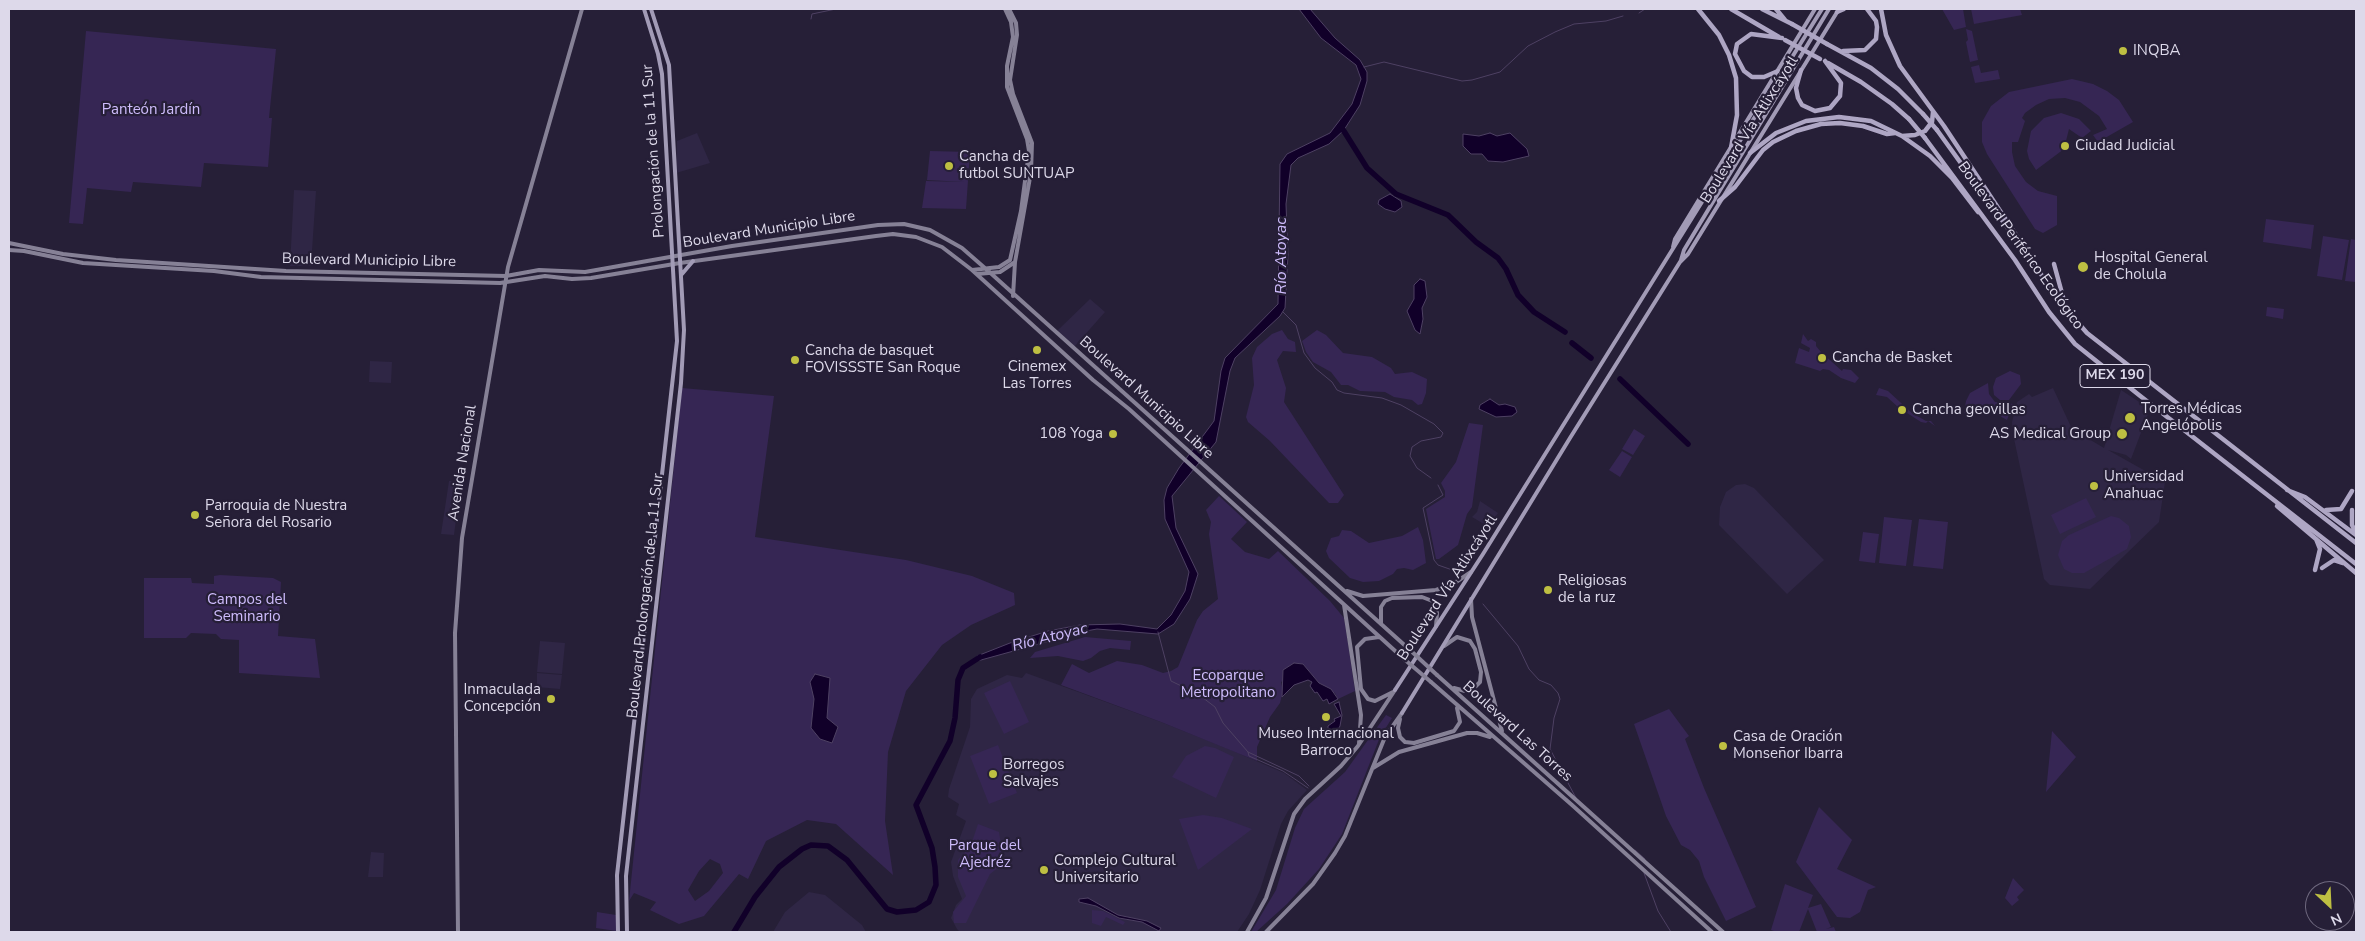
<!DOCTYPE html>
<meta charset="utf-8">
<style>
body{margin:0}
#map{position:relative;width:2365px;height:941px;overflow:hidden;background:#261f37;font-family:"Nunito Sans",sans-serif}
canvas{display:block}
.frame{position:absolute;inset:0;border:10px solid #ddd9ea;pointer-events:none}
.north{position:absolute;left:2305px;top:881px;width:50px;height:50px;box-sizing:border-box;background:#261f37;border:1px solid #6f697f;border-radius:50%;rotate:155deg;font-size:14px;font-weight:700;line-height:20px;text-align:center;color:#ddd9ea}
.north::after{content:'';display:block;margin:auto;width:18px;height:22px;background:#bebf42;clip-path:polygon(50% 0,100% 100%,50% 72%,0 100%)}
</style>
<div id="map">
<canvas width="2365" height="941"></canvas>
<div class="frame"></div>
<div class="north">N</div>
</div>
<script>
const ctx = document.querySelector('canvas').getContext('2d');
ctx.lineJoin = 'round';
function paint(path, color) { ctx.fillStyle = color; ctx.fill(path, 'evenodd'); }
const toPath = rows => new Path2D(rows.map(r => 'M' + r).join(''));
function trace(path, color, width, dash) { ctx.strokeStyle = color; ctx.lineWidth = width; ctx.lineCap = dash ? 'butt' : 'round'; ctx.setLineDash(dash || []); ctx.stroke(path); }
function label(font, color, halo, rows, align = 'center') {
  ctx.font = font + ' "Nunito Sans",sans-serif'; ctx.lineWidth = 4.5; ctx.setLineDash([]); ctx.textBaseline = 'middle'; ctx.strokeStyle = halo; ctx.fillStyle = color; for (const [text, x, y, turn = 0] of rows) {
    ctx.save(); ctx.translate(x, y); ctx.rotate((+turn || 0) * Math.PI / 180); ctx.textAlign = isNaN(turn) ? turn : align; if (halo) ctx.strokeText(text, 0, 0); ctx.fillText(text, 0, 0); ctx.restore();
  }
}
const built = toPath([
 [697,133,710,163,676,173,677,141],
 [294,190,316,191,311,266,290,266],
 [1090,299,1105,312,1074,347,1057,331],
 [370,361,392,362,391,383,369,382],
 [2053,388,2072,429,2104,448,2121,390,2150,409,2131,459,2126,455,2108,450,2165,482,2159,522,2090,589,2050,585,2044,579,2013,434,2012,422,2017,402,2029,394,2032,397],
 [449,481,461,481,454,535,441,534],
 [1745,484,1754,488,1824,560,1787,594,1719,525,1720,507,1726,492,1736,485],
 [1480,501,1498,513,1489,527,1472,517,1477,512],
 [540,641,565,643,562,674,537,672],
 [537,673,562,675,560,689,537,687],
 [1026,673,1161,722,1231,750,1284,773,1307,790,1288,811,1281,824,1260,890,1249,914,1237,932,960,932,957,929,951,918,956,905,962,899,953,876,951,862,966,821,956,815,959,804,948,797,949,789,970,727,971,699,977,689,1007,675,1022,678],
 [371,852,384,853,383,877,368,877],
 [809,892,825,895,862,925,866,932,773,932,785,912]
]);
const green = toPath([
 [1942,9,1963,9,1966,27,1954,30],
 [1971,9,2020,9,2022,15,1974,24],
 [1966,29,1972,31,1978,60,1970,62,1966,42,1968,40],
 [86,31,276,49,269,118,272,118,268,167,204,163,201,187,133,182,131,192,87,188,83,224,69,223],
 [1979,65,1981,73,1998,70,2000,79,1975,83,1971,67],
 [2072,79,2093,84,2107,91,2119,100,2133,122,2098,142,2093,135,2107,129,2099,116,2080,102,2065,98,2049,99,2036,105,2025,113,2022,118,2025,121,2018,142,2012,142,2012,152,2015,166,2026,182,2038,191,2057,196,2057,225,2043,233,2035,229,1987,154,1982,142,1982,122,1991,106,2009,92],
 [2061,113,2079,119,2091,131,2082,138,2069,129,2064,149,2036,170,2029,159,2027,151,2031,131,2044,118],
 [930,151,970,152,966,209,922,208,926,181,965,182,927,180],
 [2266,219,2314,225,2311,249,2263,242],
 [2323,236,2349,240,2342,280,2317,276],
 [2351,239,2356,240,2356,282,2345,281],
 [2267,307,2284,309,2283,319,2266,316],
 [1282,330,1288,339,1295,342,1296,352,1283,351,1277,360,1286,388,1284,402,1344,495,1338,503,1329,503,1270,441,1248,422,1246,417,1254,385,1252,358,1257,347,1272,334],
 [1317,330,1326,335,1343,353,1372,357,1391,368,1395,374,1412,372,1427,379,1426,393,1422,404,1418,405,1412,400,1394,397,1385,392,1360,391,1348,385,1341,385,1331,372,1313,362,1306,352,1302,341],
 [1803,334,1808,341,1811,339,1816,342,1816,346,1821,352,1842,371,1843,369,1851,370,1859,378,1855,383,1841,378,1829,370,1823,369,1820,371,1795,363,1799,348,1809,352,1810,348,1801,343],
 [2010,371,2020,375,2021,384,2009,400,2000,400,1994,395,1993,387,1996,378],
 [1988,383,1989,394,1995,402,2013,404,2007,420,1989,410,1978,410,1968,415,1964,413,1966,401,1970,393],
 [682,388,774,396,755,537,906,560,972,576,1014,593,1015,605,971,625,942,645,906,691,888,752,885,821,893,875,836,824,807,820,766,841,748,879,739,874,704,916,679,924,650,910,656,902,634,893,629,901],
 [710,859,720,864,723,873,709,891,695,901,688,890,699,871],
 [1879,388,1888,391,1912,413,1926,421,1931,421,1935,426,1928,421,1926,423,1921,422,1907,413,1903,416,1896,409,1898,407,1887,397,1876,395],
 [1469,423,1483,425,1472,507,1467,514,1458,545,1439,559,1436,559,1426,509,1445,497,1445,491,1441,483,1456,462],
 [1634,429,1645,436,1633,455,1622,449],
 [1622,451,1632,457,1620,477,1609,470],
 [1219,496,1247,522,1231,539,1245,552,1269,559,1278,551,1330,601,1344,618,1348,643,1355,691,1338,699,1335,693,1319,683,1303,664,1281,682,1283,691,1280,703,1270,717,1257,747,1257,761,1161,722,1061,685,1072,664,1089,673,1117,661,1142,665,1163,673,1171,671,1178,667,1197,620,1203,611,1218,599,1209,534,1211,522,1206,510],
 [2086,498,2096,517,2060,534,2051,515],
 [2111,516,2119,518,2129,526,2131,537,2127,549,2084,573,2072,573,2064,569,2058,555,2062,541,2069,535],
 [1884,517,1912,520,1906,566,1879,563],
 [1919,519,1948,522,1943,569,1913,566],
 [1418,527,1423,540,1426,563,1413,570,1404,568,1397,569,1393,574,1379,581,1363,582,1350,578,1329,558,1326,551,1331,538,1339,536,1342,530,1351,531,1369,543,1402,536],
 [1863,532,1879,534,1875,563,1859,561],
 [220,575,273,578,281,582,278,636,315,639,320,678,239,673,239,640,221,639,216,634,191,633,186,638,144,638,144,578,191,578,192,583,214,584,214,576],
 [1085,637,1131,641,1130,650,1110,648,1100,651,1091,658,1083,661,1058,656,1030,658,1035,652],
 [1010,681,1029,722,1004,734,984,693],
 [1669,709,1689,736,1685,739,1704,788,1756,907,1726,921,1704,877,1699,861,1690,850,1681,845,1666,816,1634,724],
 [1386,715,1392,718,1380,737,1342,834,1319,869,1287,904,1256,932,1251,932,1276,890,1295,828,1304,809,1345,772],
 [2052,731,2076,757,2046,792],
 [998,745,1017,793,989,804,970,756],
 [1205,746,1215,748,1234,757,1216,798,1172,777,1186,756],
 [1819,807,1852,840,1837,869,1876,887,1868,890,1860,912,1850,918,1837,917,1796,862],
 [1203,815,1222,818,1252,829,1198,870,1179,819],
 [978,824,999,832,1004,863,990,874,966,923,954,923,953,912,966,896,958,877,958,860,971,845],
 [2013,878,2024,890,2017,897,2019,900,2012,906,2005,898],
 [1785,884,1813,895,1808,908,1821,904,1831,927,1826,929,1834,927,1836,932,1817,932,1808,909,1799,932,1777,932,1771,930],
 [1092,910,1103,911,1125,922,1123,925,1106,917,1101,926,1092,923],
 [597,912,616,915,616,931,596,928]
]);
const water = toPath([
 [1299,9,1310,9,1335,38,1360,60,1367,72,1367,81,1360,105,1344,130,1329,144,1298,158,1291,165,1286,204,1288,255,1285,308,1280,316,1235,358,1230,371,1216,442,1172,496,1176,528,1198,574,1190,599,1174,624,1158,634,1097,629,1086,631,981,660,974,660,977,656,1010,643,1048,631,1080,625,1120,624,1157,629,1171,615,1185,591,1189,572,1165,519,1164,500,1167,488,1179,468,1214,421,1221,371,1225,358,1278,304,1280,164,1287,154,1330,133,1352,104,1361,79,1356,65,1321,38,1299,9],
 [1490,133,1497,136,1510,133,1527,149,1529,156,1503,162,1488,161,1482,154,1471,154,1463,146,1463,134,1479,136,1490,133],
 [1390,194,1401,201,1402,207,1395,212,1385,209,1378,204,1379,200,1390,194],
 [1420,279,1425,281,1427,297,1422,308,1423,319,1420,334,1415,330,1407,311,1414,299,1414,285,1420,279],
 [1490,399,1499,405,1505,404,1515,407,1517,412,1512,416,1496,417,1479,409,1480,405,1490,399],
 [1294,663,1303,664,1319,683,1331,689,1338,699,1329,704,1327,699,1323,701,1317,692,1315,693,1310,686,1312,682,1308,680,1294,685,1282,697,1283,670,1294,663],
 [815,674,830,678,827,718,838,727,832,743,820,739,811,728,814,699,810,682,815,674],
 [1339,702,1342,715,1340,726,1333,738,1326,731,1328,729,1328,726,1335,721,1334,719,1341,716,1334,704,1339,702],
 [1088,898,1118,915,1147,921,1161,928,1159,931,1142,922,1119,918,1096,906,1079,902,1079,899,1088,898]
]);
const stream = toPath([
 [1639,13,1645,9],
 [811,19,812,14,836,9],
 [1364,67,1384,62,1462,81,1472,80,1500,72,1528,46,1555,32,1574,24,1606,21,1623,16],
 [1283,312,1296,325,1304,353,1315,368,1332,382,1337,390,1344,393,1382,398,1401,405,1434,424,1443,433,1441,437,1421,441,1412,447,1410,456,1417,468,1431,478],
 [1438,485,1443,495,1423,508,1429,536,1434,560,1438,565,1458,572],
 [1483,604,1518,646,1529,669,1539,680,1551,685,1558,693,1560,699,1554,718,1550,749,1576,798],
 [1158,632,1171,681,1198,694,1215,707,1223,723,1248,752,1299,776,1309,786],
 [1248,752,1249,756,1283,771,1308,788],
 [1635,850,1645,859],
 [1644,873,1658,911,1671,932]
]);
const river = toPath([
 [1342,128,1367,168,1396,194,1448,215,1476,242,1498,258,1506,269,1518,295,1534,312,1565,332],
 [1572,343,1591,358],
 [1620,379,1688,444],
 [734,932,755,897,779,867,802,849,811,845,828,846,847,860,887,909,897,912,916,910,929,902,936,885,935,867,932,848,916,805,950,741,955,718,958,680,963,668,980,657]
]);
const secondary = toPath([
 [9,243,63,254,116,260,286,271,506,276,539,270,585,272,732,246,878,225,904,224,930,230,962,248,986,269,1410,650],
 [9,250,24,251,83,263,214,271,261,277,500,283,545,276,572,279,591,278,680,263,876,236,893,234,916,237,942,247,972,270,1093,380,1129,409,1404,659],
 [972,270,999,267,1010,260,1021,211,1029,151,1027,139,1007,87,1007,66,1013,37,1011,22,1005,9],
 [977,274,1000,272,1015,262,1031,172,1032,143,1013,94,1010,80,1017,35,1016,23,1009,9],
 [1013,296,1015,262],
 [1347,591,1363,596,1436,590,1453,584,1471,572],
 [1471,599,1472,617,1502,731],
 [1344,605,1361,715,1359,744],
 [1381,624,1381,607,1385,601,1392,598,1422,597,1435,602,1437,613,1436,626],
 [1379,637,1365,639,1357,647,1361,689,1368,699,1375,701,1393,692],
 [1444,646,1457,637,1470,641,1475,649,1481,672,1480,682,1475,687,1465,691,1454,688],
 [1437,675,1723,932],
 [1431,682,1572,805,1712,932],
 [1400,719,1398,728,1400,737,1405,742,1414,743,1454,731,1460,722,1457,708],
 [1373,768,1399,752,1467,733,1477,733,1490,737],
 [458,932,455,633,462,538,508,267,582,9],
 [1247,932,1266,898,1294,814,1305,799,1341,766,1358,746,1395,690],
 [1266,932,1313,884,1335,853,1345,836,1385,737,1402,713]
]);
const primary = toPath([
 [1673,247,1675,239,1815,9],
 [1681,260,1684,250,1829,9],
 [682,274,693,261],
 [1395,690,1483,554,1822,9],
 [1402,713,1570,438,1680,262,1688,254,1839,9],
 [618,932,617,875,677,341,662,74,658,54,644,9],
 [627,932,626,876,681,383,684,330,669,65,651,9]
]);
const trunk = toPath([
 [1698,9,1719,35,1729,55,1736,78,1737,115,1731,148],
 [1731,9,1779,37],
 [1762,9,1792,24],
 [1776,9,1785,20],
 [1881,9,1886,35,1900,66,1944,126,2022,244],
 [1837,12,1844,9],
 [1827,44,1871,68,1898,89,1923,114],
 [1843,51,1865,50,1876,39,1877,27,1876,21,1867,9],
 [1828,63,1861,82,1892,104,1909,119],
 [1801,70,1796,88,1798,98,1802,105,1815,111,1830,108,1840,96,1841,83,1825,61],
 [1778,71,1764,77,1752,77,1744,71,1735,54,1737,44,1751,34,1782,38],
 [1937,130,2066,309,2087,333,2356,543],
 [1902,136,1915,135,1925,131,1932,122,1933,112],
 [1925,138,2015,260,2049,312,2075,344,2139,395,2356,564],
 [1750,153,1776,133,1806,121,1839,117,1871,121,1902,136,1930,156,1952,178,1978,212],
 [1719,201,1735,187,1763,150,1773,142,1796,131,1821,124,1840,123,1863,126,1887,134,1895,133],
 [2054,264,2066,308],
 [2287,490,2305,497,2356,535],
 [2277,506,2356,573],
 [2326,510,2341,509,2352,491],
 [2352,510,2352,525,2356,533],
 [2322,568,2334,560,2343,563],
 [2315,570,2320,549,2316,539]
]);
const secondaryBridge = toPath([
 [1410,650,1437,675],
 [1404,659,1431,682]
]);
const trunkBridge = toPath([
 [1792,24,1827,44],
 [1785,40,1820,59],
 [1923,114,1937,130],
 [1909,119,1925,138]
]);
const markers = [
 [2123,51,5,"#bebf42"],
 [2065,146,5,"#bebf42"],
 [949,166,5,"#bebf42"],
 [2083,267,6,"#bebf42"],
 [1037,350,5,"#bebf42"],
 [1822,358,5,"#bebf42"],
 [795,360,5,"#bebf42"],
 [1902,410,5,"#bebf42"],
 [2130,418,6,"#bebf42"],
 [1113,434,5,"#bebf42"],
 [2122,434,6,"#bebf42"],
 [2094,486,5,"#bebf42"],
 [195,515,5,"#bebf42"],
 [1548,590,5,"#bebf42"],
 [551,699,5,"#bebf42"],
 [1326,717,5,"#bebf42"],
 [1723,746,5,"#bebf42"],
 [993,774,5,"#bebf42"],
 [1044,870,5,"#bebf42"]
];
const shields = [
 [2115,376,70]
];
const shieldNames = [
 ["MEX 190",2115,376]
];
const poiNames = [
 ["INQBA",2133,51],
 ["Ciudad Judicial",2075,146],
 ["Cancha de",959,157],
 ["futbol SUNTUAP",959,174],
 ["Hospital General",2094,258],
 ["de Cholula",2094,275],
 ["Cancha de basquet",805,351],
 ["FOVISSSTE San Roque",805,368],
 ["Cancha de Basket",1832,358],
 ["Cinemex",1037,367,"center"],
 ["Las Torres",1037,384,"center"],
 ["Torres Médicas",2141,409],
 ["Angelópolis",2141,426],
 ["Cancha geovillas",1912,410],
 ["108 Yoga",1103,434,"right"],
 ["AS Medical Group",2111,434,"right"],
 ["Universidad",2104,477],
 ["Anahuac",2104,494],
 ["Parroquia de Nuestra",205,506],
 ["Señora del Rosario",205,523],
 ["Religiosas",1558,581],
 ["de la ruz",1558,598],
 ["Inmaculada",541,690,"right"],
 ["Concepción",541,707,"right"],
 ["Museo Internacional",1326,734,"center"],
 ["Barroco",1326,751,"center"],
 ["Casa de Oración",1733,737],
 ["Monseñor Ibarra",1733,754],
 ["Borregos",1003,765],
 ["Salvajes",1003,782],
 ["Complejo Cultural",1054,861],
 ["Universitario",1054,878]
];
const parkNames = [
 ["Panteón Jardín",151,110],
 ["Campos del",247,600],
 ["Seminario",247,617],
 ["Ecoparque",1228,676],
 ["Metropolitano",1228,693],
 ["Parque del",985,846],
 ["Ajedréz",985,863]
];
const streetNames = [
 ["Boulevard Vía Atlixcáyotl",1750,130,-58],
 ["Prolongación de la 11 Sur",654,151,-94],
 ["Boulevard Municipio Libre",769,230,-9],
 ["Boulevard Periférico Ecológico",2020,246,54],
 ["Boulevard Municipio Libre",369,261,1],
 ["Boulevard Municipio Libre",1146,398,42],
 ["Avenida Nacional",463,463,-81],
 ["Boulevard Vía Atlixcáyotl",1448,588,-57],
 ["Boulevard Prolongación de la 11 Sur",646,596,-84],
 ["Boulevard Las Torres",1517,732,42]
];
const waterNames = [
 ["Río Atoyac",1282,256,-90],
 ["Río Atoyac",1050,638,-14]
];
paint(built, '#2f2645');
paint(green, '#362654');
paint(water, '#110029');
trace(water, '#4e4163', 1);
trace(stream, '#4e4163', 1);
trace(river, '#110029', 5.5);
trace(secondary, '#868196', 4);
trace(primary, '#a29bb6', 4);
trace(trunk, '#aea6c4', 4.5);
trace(secondaryBridge, '#868196', 4);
trace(trunkBridge, '#aea6c4', 4.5);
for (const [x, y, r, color] of markers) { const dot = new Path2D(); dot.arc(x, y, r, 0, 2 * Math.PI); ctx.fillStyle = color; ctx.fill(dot); trace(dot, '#261f37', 2); }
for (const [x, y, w] of shields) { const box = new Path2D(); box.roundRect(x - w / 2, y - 11.5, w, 23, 4); ctx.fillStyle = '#261f37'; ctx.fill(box); trace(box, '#ddd9ea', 1); }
label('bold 14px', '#ddd9ea', null, shieldNames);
label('15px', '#ddd9ea', '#261f37', poiNames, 'left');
label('15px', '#cebcfc', '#261f37', parkNames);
label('15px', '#ddd9ea', '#261f37', streetNames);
label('italic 16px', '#ccbafa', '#261f37', waterNames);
</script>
